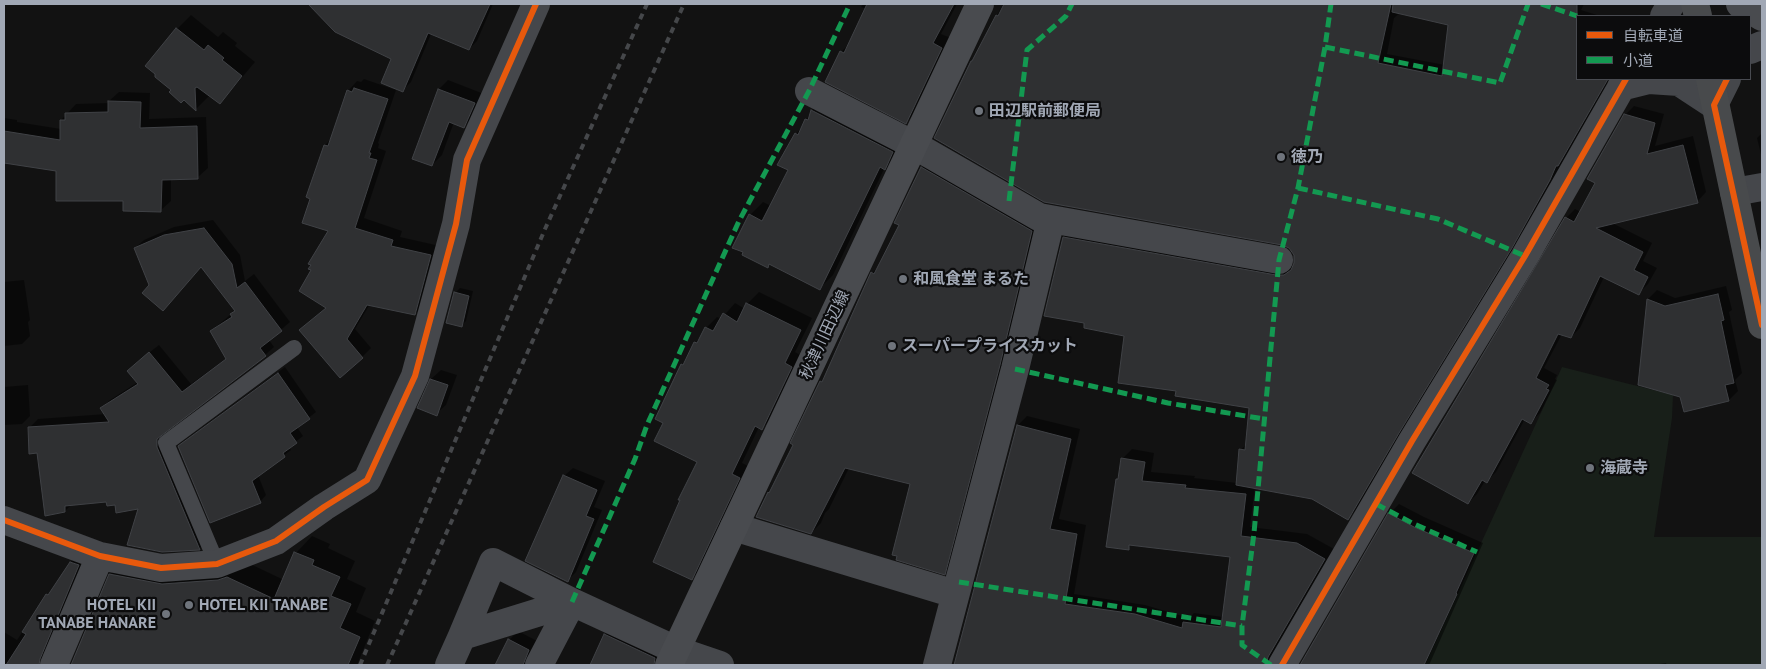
<!DOCTYPE html>
<meta charset="utf-8">
<style>
body{margin:0}
#map{position:relative;width:1766px;height:669px;overflow:hidden;background:#121212;font-family:"PT Sans","Noto Sans JP",sans-serif}
canvas{display:block}
.frame{position:absolute;inset:0;border:5px solid #a1a8b5;pointer-events:none}
.legend{position:absolute;left:1576px;top:15px;width:175px;height:65px;box-sizing:border-box;background:#0c0c0d;border:1px solid #484a50;margin:0;padding:6px 9px;list-style:none;font-size:15px;color:#a1a8b5}
.legend li{display:flex;align-items:center;gap:10px;height:25px}
.legend b{width:25px;border:1px solid #484a50}
</style>
<div id="map">
<canvas width="1766" height="669"></canvas>
<div class="frame"></div>
<ul class="legend">
<li><b style="height:6px;background:#e8590c"></b>自転車道</li>
<li><b style="height:6px;background:#139951"></b>小道</li>
</ul>
</div>
<script>
const ctx = document.querySelector('canvas').getContext('2d');
ctx.lineJoin = 'round';
function paint(path, color) { ctx.fillStyle = color; ctx.fill(path, 'evenodd'); }
const toPath = rows => new Path2D(rows.map(r => 'M' + r).join(''));
function trace(path, color, width, dash) { ctx.strokeStyle = color; ctx.lineWidth = width; ctx.lineCap = dash ? 'butt' : 'round'; ctx.setLineDash(dash || []); ctx.stroke(path); }
function label(font, color, halo, rows, align = 'center') {
  ctx.font = font + ' "PT Sans","Noto Sans JP",sans-serif'; ctx.lineWidth = 4.5; ctx.setLineDash([]); ctx.textBaseline = 'middle'; ctx.strokeStyle = halo; ctx.fillStyle = color; for (const [text, x, y, turn = 0] of rows) {
    ctx.save(); ctx.translate(x, y); ctx.rotate((+turn || 0) * Math.PI / 180); ctx.textAlign = isNaN(turn) ? turn : align; if (halo) ctx.strokeText(text, 0, 0); ctx.fillText(text, 0, 0); ctx.restore();
  }
}
const green = toPath([
 [1562,367,1673,395,1672,418,1654,537,1762,537,1762,665,1425,665]
]);
const shadow = toPath([
 [310,4,493,4,477,41,469,49,431,34,411,82,403,90,392,58,336,31],
 [863,4,957,4,941,34,951,38,916,113,906,122,841,52,851,42,866,9,861,7],
 [1003,4,1584,4,1581,10,1600,16,1577,16,1577,79,1611,79,1567,155,1564,159,1559,170,1521,237,1357,509,1348,518,1312,498,1255,487,1250,527,1307,534,1334,549,1280,665,954,665,1018,425,1027,416,1080,429,1059,519,1086,525,1074,594,1145,605,1189,618,1194,613,1223,617,1231,556,1132,544,1128,548,1117,479,1119,477,1122,459,1132,449,1154,453,1151,472,1195,476,1194,478,1237,483,1241,450,1247,443,1250,407,1177,390,1125,335,1086,322,1064,238,1073,228,1286,266,1294,266,1295,255,1290,247,975,58],
 [1401,12,1450,24,1445,65,1387,54,1394,18],
 [191,15,218,37,223,32,237,43,235,46,255,62,233,88,220,102,210,95,196,109,172,89,177,29],
 [364,79,396,90,378,143,379,144,378,148,386,151,364,218,402,231,400,237,440,246,424,305,415,314,370,304,355,329,371,348,362,357,310,321,327,307,313,270,330,231,325,145,332,138,348,91,357,81,361,82],
 [448,80,484,94,473,117,464,126,454,122,442,155,432,165,439,89],
 [119,92,150,93,149,119,206,117,208,168,198,177,171,178,171,201,161,210,124,200,58,170,4,161,4,118,17,120,17,122,61,129,61,120,76,104,109,103,109,101],
 [825,98,905,139,897,155,885,167,833,275,820,288,770,263,767,266,750,215,763,202,771,206,789,170,796,134,803,126,812,110],
 [1634,106,1664,114,1655,146,1693,136,1706,192,1697,202,1612,223,1652,243,1643,261,1657,268,1648,284,1638,294,1604,277,1580,328,1571,337,1562,334,1544,368,1557,375,1555,379,1557,380,1540,413,1531,422,1525,419,1496,472,1486,482,1485,481,1477,494,1468,503,1566,218,1575,209,1581,212,1597,183,1625,115],
 [1762,133,1762,158,1757,138],
 [932,158,1041,221,954,563,944,573,912,483,849,468,829,509,825,513,821,523,811,533,769,493,773,488,794,444,821,382,825,378,872,273,878,267,900,224,922,168],
 [213,220,240,255,245,281,254,274,290,322,269,340,274,347,265,355,165,431,165,438,208,540,200,548,162,551,139,508,116,504,107,500,72,504,65,511,29,428,38,419,106,414,102,408,110,400,138,382,137,362,159,345,191,384,227,358,211,331,236,310,202,265,150,285,135,248,144,240,174,227],
 [24,280,30,320,28,322,30,336,22,344,4,346,4,282],
 [1726,286,1732,310,1729,312,1742,373,1735,380,1738,391,1729,400,1685,411,1682,396,1639,384,1648,299,1657,290,1675,298],
 [460,288,473,291,466,321,461,326,455,293],
 [759,292,812,318,795,352,802,356,773,417,762,428,759,427,742,463,750,467,702,568,691,579,699,461,664,423,682,365,687,359,695,343,702,336,706,328,717,317,721,319,735,303,745,309,748,303],
 [285,367,316,412,297,427,303,436,289,447,291,450,258,475,266,495,260,502,186,440],
 [441,370,457,375,446,405,436,414,419,407,431,379],
 [28,385,30,416,22,424,4,425,4,387],
 [573,468,605,481,594,507,602,510,576,572,567,581,564,476],
 [1399,504,1424,517,1483,543,1430,663,1429,665,1301,665,1389,514],
 [312,536,330,544,328,548,355,561,347,579,366,588,356,612,375,621,357,665,4,665,4,632,17,640,47,595,56,586,71,562,88,546,64,663,72,665,111,574,127,558,244,561,284,580,296,553],
 [616,624,669,665,590,665,605,635],
 [518,631,537,641,530,665,497,665,509,640],
 [1666,663,1667,665,1653,665]
]);
const building = toPath([
 [308,4,490,4,469,50,428,33,403,92,381,83,391,59,335,32,308,4],
 [867,4,954,4,933,43,942,48,906,124,825,82,840,51,844,53,867,4],
 [1004,4,1391,4,1378,63,1442,76,1448,25,1392,12,1393,4,1577,4,1577,79,1608,79,1558,166,1556,166,1550,180,1512,248,1399,433,1348,520,1312,499,1236,485,1239,449,1245,450,1249,408,1175,396,1176,391,1118,383,1124,336,1084,328,1084,323,1044,316,1063,237,1276,275,1284,275,1291,270,1294,263,1294,255,1289,248,1282,245,1044,202,934,138,971,61,972,61,996,15,998,16,1004,4],
 [176,28,204,50,208,45,224,58,222,60,242,76,220,104,197,87,195,88,196,111,184,100,181,103,169,92,171,90,155,77,155,74,145,66,176,28],
 [354,88,388,99,369,153,371,153,369,158,377,160,355,228,393,240,391,246,431,255,415,315,367,305,347,339,363,358,340,378,299,330,326,308,299,291,311,270,308,269,311,265,308,264,328,231,302,223,310,199,306,197,324,145,328,146,347,90,352,92,354,88],
 [438,89,475,103,464,128,449,122,432,166,412,159,438,89],
 [108,101,141,102,140,128,197,126,198,179,162,180,161,212,123,211,123,201,56,201,56,171,4,163,4,131,60,140,60,120,65,120,65,113,108,112,108,101],
 [811,110,893,152,885,170,880,167,820,290,769,264,768,268,742,255,743,252,732,248,749,214,762,221,788,170,777,165,795,133,798,135,805,119,808,120,811,110],
 [1624,114,1655,123,1647,154,1683,145,1698,203,1596,228,1643,252,1634,270,1648,277,1639,295,1600,276,1571,338,1558,334,1536,378,1549,385,1546,389,1549,390,1531,424,1522,419,1487,483,1482,480,1468,504,1412,473,1565,217,1574,222,1595,183,1587,179,1624,114],
 [921,167,1032,231,1000,365,945,575,896,560,897,556,892,555,910,484,845,468,811,534,756,517,768,492,769,493,793,445,790,443,820,381,822,382,871,272,874,274,899,225,894,223,921,167],
 [204,228,232,264,237,288,245,282,282,331,260,348,266,356,157,439,157,447,200,550,162,552,127,545,138,509,116,513,115,505,107,506,106,502,65,506,65,512,45,516,37,453,29,454,28,427,109,422,100,408,138,384,127,371,149,352,182,392,226,359,210,331,232,317,230,314,235,311,201,267,163,311,142,293,149,285,134,248,164,235,204,228],
 [454,292,469,296,462,327,446,323,454,292],
 [1718,294,1724,320,1721,321,1734,383,1725,385,1729,401,1684,412,1680,397,1638,385,1647,299,1665,306,1718,294],
 [746,303,801,330,785,363,792,367,762,430,755,426,732,474,740,478,692,580,653,562,680,500,678,500,697,462,654,441,663,423,655,419,681,364,683,365,694,342,697,343,705,327,713,331,723,313,737,322,746,303],
 [278,373,310,419,290,433,297,443,283,453,285,457,252,481,261,503,210,523,178,446,278,373],
 [430,379,448,385,437,416,417,408,430,379],
 [1017,425,1071,439,1050,529,1077,534,1065,604,1135,614,1182,628,1183,622,1221,627,1230,557,1129,545,1129,550,1106,547,1116,479,1118,479,1121,458,1145,462,1142,481,1186,485,1185,488,1246,494,1241,536,1297,543,1325,559,1268,657,1266,665,954,665,1017,425],
 [563,475,597,490,586,516,594,519,568,582,525,561,563,475],
 [1388,513,1414,527,1474,553,1456,593,1457,594,1424,665,1300,665,1388,513],
 [294,552,314,560,312,565,340,577,331,596,351,604,340,628,360,637,348,665,71,665,109,574,162,584,218,580,227,577,274,599,294,552],
 [70,562,79,565,40,659,39,665,6,665,26,634,22,632,46,594,48,595,70,562],
 [604,634,655,658,654,665,590,665,604,634],
 [508,639,529,650,523,665,495,665,508,639]
]);
const lane = toPath([
 [217,564,166,443,294,348]
]);
const street = toPath([
 [1664,16,1671,4],
 [1750,50,1762,45],
 [1621,87,1649,80,1679,82,1714,105,1727,79],
 [809,91,914,145,1039,217,1279,260],
 [1734,192,1762,187],
 [4,520,100,556,161,568,217,564,276,541,324,507,367,480,415,376,456,224,467,160,536,4],
 [734,527,955,594],
 [462,636,493,562,572,602,539,665],
 [54,665,100,556],
 [449,665,462,636,572,602,676,650,720,665],
 [937,665,1015,369,1051,219],
 [1282,665,1412,441,1525,256,1626,79]
]);
const secondary = toPath([
 [1740,4,1762,17],
 [669,665,980,4]
]);
const primary = toPath([
 [1695,4,1698,16],
 [1710,79,1762,325]
]);
const rail = toPath([
 [360,665,545,229,647,4],
 [387,665,684,4]
]);
const quiet = toPath([
 [1541,4,1577,16],
 [1325,47,1500,83,1528,4],
 [1298,188,1438,219,1525,256],
 [1009,201,1027,50,1066,16,1072,4],
 [1015,369,1168,403,1264,419],
 [1376,504,1414,524,1477,552],
 [959,582,1242,626],
 [572,602,635,459,647,425,739,221,809,91,850,4],
 [1271,665,1242,645,1242,626,1254,533,1279,260,1298,188,1325,47,1331,4]
]);
const cycleway = toPath([
 [1727,79,1714,105,1762,325],
 [4,520,100,556,161,568,217,564,276,541,324,507,367,480,415,376,456,224,467,160,536,4],
 [1282,665,1412,441,1525,256,1626,79]
]);
const markers = [
 [979,111,5,"#6f747c"],
 [1281,157,5,"#6f747c"],
 [903,279,5,"#6f747c"],
 [892,346,5,"#6f747c"],
 [1590,468,5,"#6f747c"],
 [189,605,5,"#6f747c"],
 [166,614,5,"#6f747c"]
];
const poiNames = [
 ["田辺駅前郵便局",989,111],
 ["徳乃",1291,157],
 ["和風食堂 まるた",913,279],
 ["スーパープライスカット",902,346],
 ["海蔵寺",1600,468],
 ["HOTEL KII",156,605,"right"],
 ["TANABE HANARE",156,623,"right"],
 ["HOTEL KII TANABE",199,605]
];
const streetNames = [
 ["秋津川田辺線",825,335,-65]
];
paint(green, '#181f19');
paint(shadow, '#0007');
paint(building, '#2f3032');
trace(building, '#404246', 1);
trace(lane, '#45474b', 16);
trace(street, '#45474b', 28);
trace(secondary, '#494b4f', 28);
trace(primary, '#484a4c', 28);
trace(rail, '#45474a', 4, [6, 5]);
trace(quiet, '#139951', 5, [10, 5]);
trace(cycleway, '#e8590c', 6);
for (const [x, y, r, color] of markers) { const dot = new Path2D(); dot.arc(x, y, r, 0, 2 * Math.PI); ctx.fillStyle = color; ctx.fill(dot); trace(dot, '#0c0c0d', 2); }
label('bold 16px', '#a1a8b5', '#0c0c0d', poiNames, 'left');
label('16px', '#a1a8b5', '#0c0c0d', streetNames);
</script>
